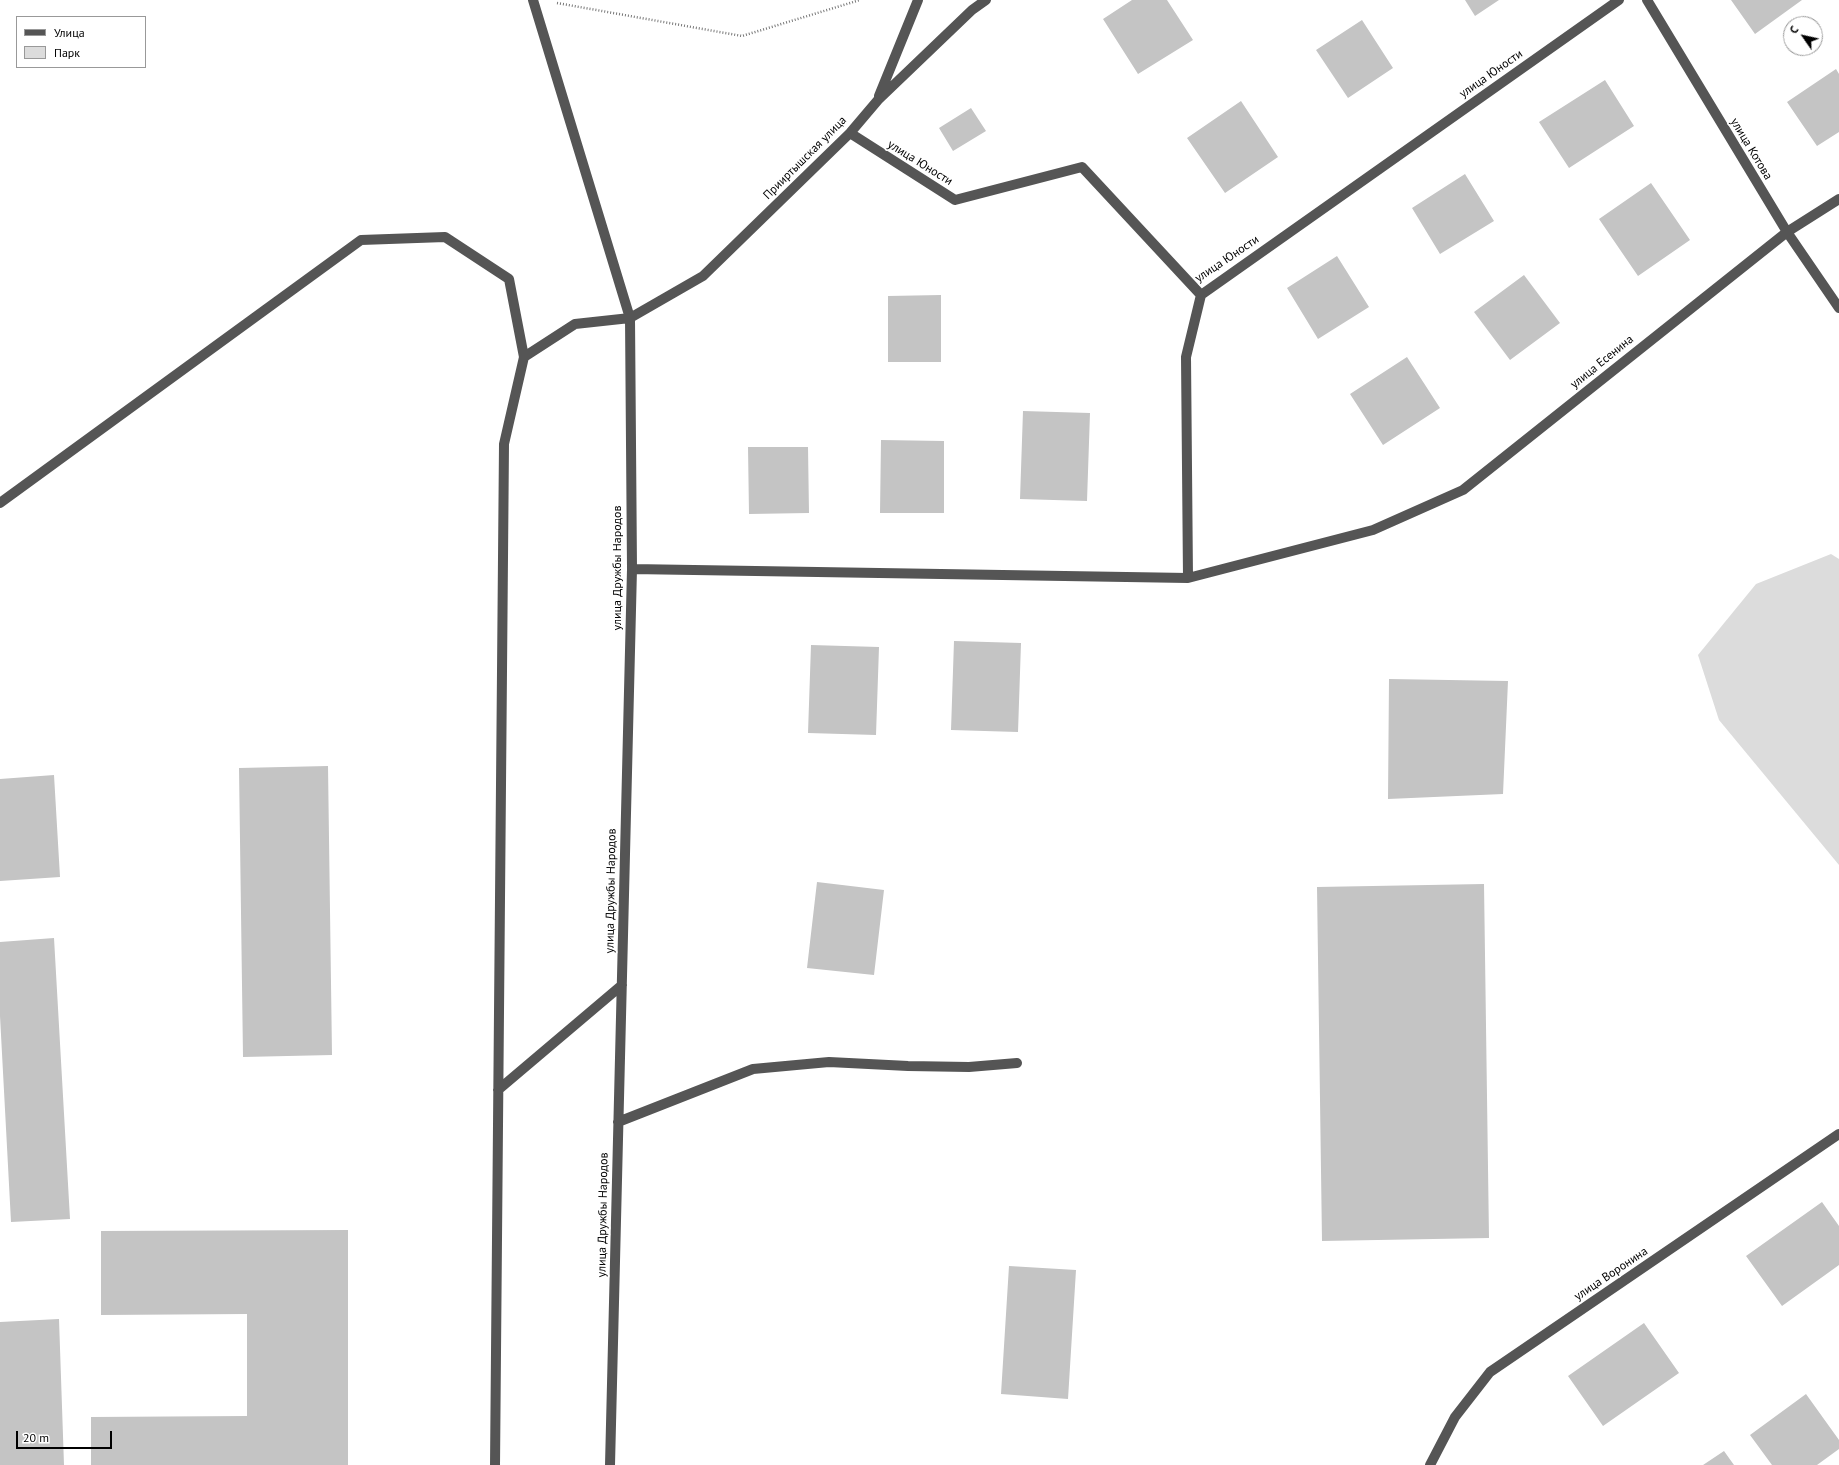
<!DOCTYPE html>
<meta charset="utf-8">
<style>
body{margin:0}
#map{position:relative;width:1839px;height:1465px;overflow:hidden;background:#fff;font-family:"PT Sans",sans-serif}
canvas{display:block}
.legend{position:absolute;left:16px;top:16px;width:130px;height:52px;box-sizing:border-box;background:#fff;border:1px solid #999;margin:0;padding:5px 7px;list-style:none;font-size:12px;color:#000}
.legend li{display:flex;align-items:center;gap:8px;height:20px}
.legend b{width:20px;border:1px solid #999}
.north{position:absolute;left:1783px;top:16px;width:40px;height:40px;box-sizing:border-box;background:#fff;border:1px solid #999;border-radius:50%;rotate:304deg;font-size:11px;font-weight:700;line-height:16px;text-align:center;color:#000}
.north::after{content:'';display:block;margin:auto;width:14px;height:18px;background:#000;clip-path:polygon(50% 0,100% 100%,50% 72%,0 100%)}
.scale{position:absolute;left:16px;top:1431px;width:96px;height:18px;box-sizing:border-box;border:2px solid #000;border-top:0;padding-left:5px;font-size:12px;line-height:14px;white-space:nowrap;color:#000;-webkit-text-stroke:3px #fff;paint-order:stroke}
</style>
<div id="map">
<canvas width="1839" height="1465"></canvas>
<ul class="legend">
<li><b style="height:5px;background:#555"></b>Улица</li>
<li><b style="height:11px;background:#dcdcdc"></b>Парк</li>
</ul>
<div class="north">С</div>
<div class="scale">20 m</div>
</div>
<script>
const ctx = document.querySelector('canvas').getContext('2d');
ctx.lineJoin = 'round';
function paint(path, color) { ctx.fillStyle = color; ctx.fill(path, 'evenodd'); }
const toPath = rows => new Path2D(rows.map(r => 'M' + r).join(''));
function trace(path, color, width, dash) { ctx.strokeStyle = color; ctx.lineWidth = width; ctx.lineCap = dash ? 'butt' : 'round'; ctx.setLineDash(dash || []); ctx.stroke(path); }
function label(font, color, halo, rows, align = 'center') {
  ctx.font = font + ' "PT Sans",sans-serif'; ctx.lineWidth = 3.5; ctx.setLineDash([]); ctx.textBaseline = 'middle'; ctx.strokeStyle = halo; ctx.fillStyle = color; for (const [text, x, y, turn = 0] of rows) {
    ctx.save(); ctx.translate(x, y); ctx.rotate((+turn || 0) * Math.PI / 180); ctx.textAlign = isNaN(turn) ? turn : align; if (halo) ctx.strokeText(text, 0, 0); ctx.fillText(text, 0, 0); ctx.restore();
  }
}
const green = toPath([
 [1831,554,1839,559,1839,865,1719,720,1698,655,1756,584]
]);
const building = toPath([
 [1132,0,1167,0,1193,40,1138,74,1103,19],
 [1465,0,1499,0,1475,16],
 [1731,0,1802,0,1755,34],
 [1362,20,1393,68,1348,98,1316,50],
 [1836,69,1839,74,1839,132,1817,146,1787,102],
 [1605,80,1634,126,1569,168,1539,122],
 [1241,101,1278,157,1225,193,1187,138],
 [971,108,986,131,953,151,939,128],
 [1465,174,1494,221,1440,254,1412,208],
 [1651,183,1690,240,1638,276,1599,219],
 [1337,256,1369,307,1318,339,1287,288],
 [1524,275,1560,323,1510,360,1474,312],
 [941,295,941,362,888,362,888,296],
 [1407,357,1440,408,1383,445,1350,394],
 [1023,411,1090,413,1087,501,1020,499],
 [881,440,944,441,944,513,880,513],
 [748,447,808,447,809,513,749,514],
 [954,641,1021,643,1018,732,951,730],
 [811,645,879,647,876,735,808,733],
 [1389,679,1508,681,1503,794,1388,799],
 [328,766,332,1055,243,1057,239,768],
 [54,775,60,877,0,881,0,779],
 [817,882,884,890,874,975,807,968],
 [1484,884,1489,1238,1322,1241,1317,887],
 [54,938,70,1219,11,1222,0,1016,0,942],
 [1822,1202,1839,1226,1839,1265,1782,1306,1746,1256],
 [348,1230,348,1465,91,1465,91,1417,247,1416,247,1314,101,1315,101,1231],
 [1009,1266,1076,1270,1068,1399,1001,1394],
 [59,1319,64,1465,0,1465,0,1322],
 [1644,1323,1679,1373,1603,1426,1568,1376],
 [1806,1394,1839,1440,1839,1449,1817,1465,1772,1465,1750,1435],
 [1724,1451,1734,1465,1703,1465]
]);
const path = toPath([
 [557,3,742,36,860,0]
]);
const minor = toPath([
 [533,0,630,318,632,569,610,1465],
 [1647,0,1787,232,1839,308],
 [879,96,918,0],
 [850,133,955,200,1082,167,1201,295,1619,0],
 [1201,295,1186,357,1188,578,1373,530,1463,490,1787,232,1839,199],
 [0,503,361,240,445,237,509,279,524,357],
 [632,569,1188,578],
 [498,1090,622,985],
 [618,1122,753,1069,829,1062,908,1066,969,1067,1017,1063],
 [495,1465,504,444,524,357,575,324,630,318,703,276,850,133,878,100,972,10,986,0],
 [1430,1465,1455,1417,1490,1372,1839,1134]
]);
const streetNames = [
 ["улица Юности",1491,74,-35],
 ["улица Котова",1751,149,59],
 ["Прииртышская улица",805,158,-45],
 ["улица Юности",920,163,32],
 ["улица Юности",1227,259,-34],
 ["улица Есенина",1602,362,-39],
 ["улица Дружбы Народов",618,568,-90],
 ["улица Дружбы Народов",611,891,-89],
 ["улица Дружбы Народов",603,1215,-89],
 ["улица Воронина",1611,1274,-34]
];
paint(green, '#dcdcdc');
paint(building, '#c4c4c4');
trace(path, '#777', 2.5, [1, 2]);
trace(minor, '#555', 10);
label('12px', '#000', '#fff', streetNames);
</script>
